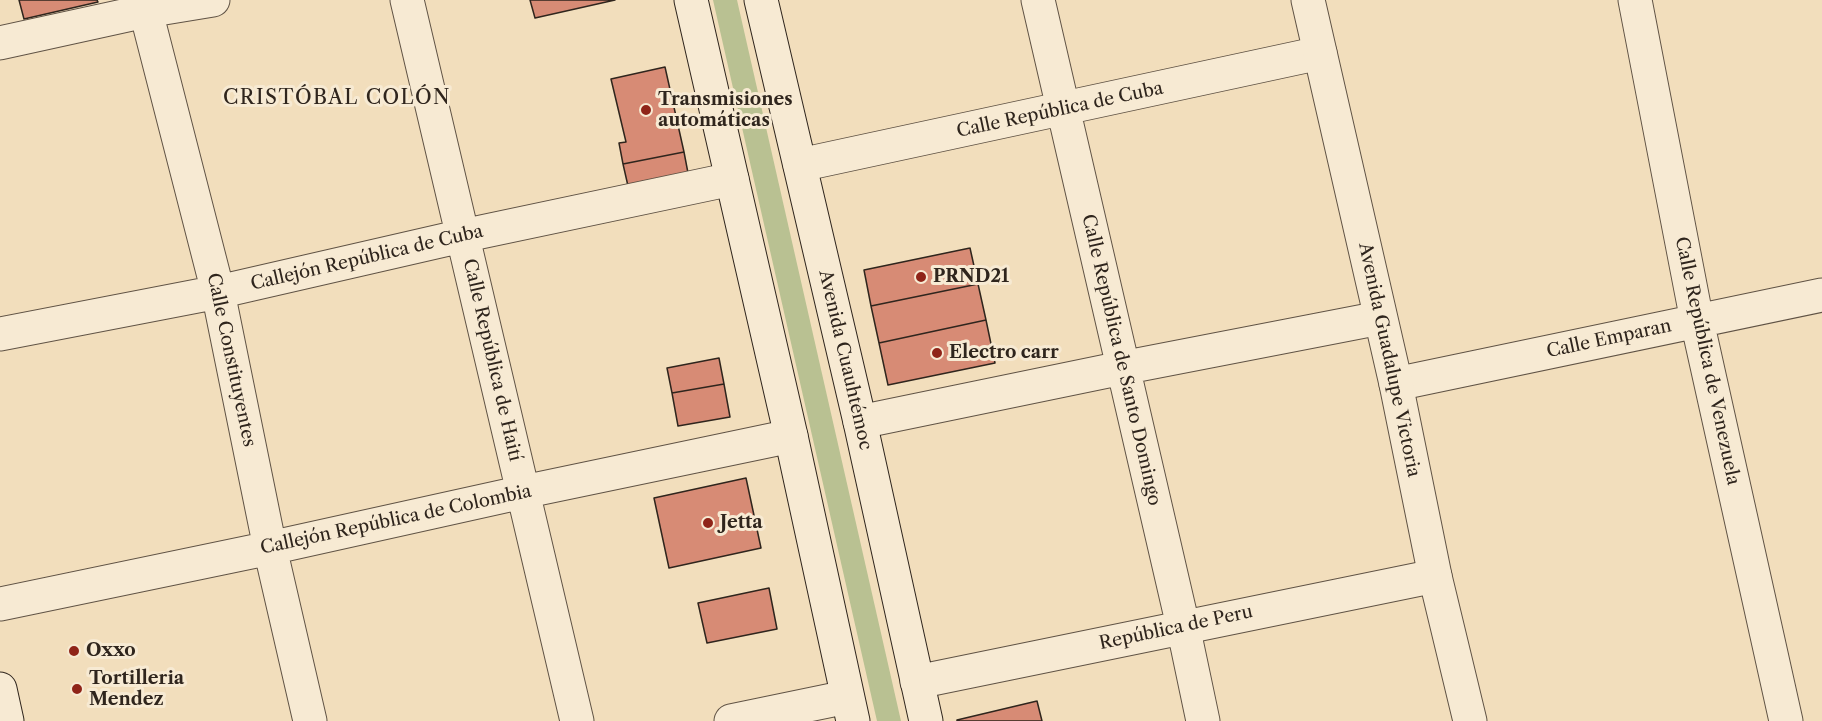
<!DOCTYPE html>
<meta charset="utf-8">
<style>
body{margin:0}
canvas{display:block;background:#f2debc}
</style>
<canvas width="1822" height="721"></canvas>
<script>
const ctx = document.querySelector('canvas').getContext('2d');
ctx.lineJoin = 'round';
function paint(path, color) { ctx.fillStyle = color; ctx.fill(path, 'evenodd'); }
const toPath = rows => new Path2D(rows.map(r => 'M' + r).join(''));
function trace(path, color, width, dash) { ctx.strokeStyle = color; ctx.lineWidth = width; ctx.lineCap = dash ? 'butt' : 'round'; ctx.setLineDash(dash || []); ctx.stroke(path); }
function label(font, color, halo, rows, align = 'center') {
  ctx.font = font + ' "Libre Caslon Text",serif'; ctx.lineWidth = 6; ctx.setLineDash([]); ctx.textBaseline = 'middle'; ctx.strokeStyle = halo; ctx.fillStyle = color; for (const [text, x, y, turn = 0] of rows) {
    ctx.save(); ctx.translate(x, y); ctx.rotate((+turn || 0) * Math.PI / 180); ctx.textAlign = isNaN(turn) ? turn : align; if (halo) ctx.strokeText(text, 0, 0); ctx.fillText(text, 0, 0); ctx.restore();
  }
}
const green = toPath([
 [713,0,737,0,901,721,877,721]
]);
const building = toPath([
 [19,0,97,0,98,2,24,19,19,0],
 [530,0,615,0,535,18,530,0],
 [665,67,684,152,623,164,619,143,626,142,611,79,665,67],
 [684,152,688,173,628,186,623,164,684,152],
 [970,248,978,284,871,306,864,270,970,248],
 [978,284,986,320,879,343,871,306,978,284],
 [986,320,995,363,888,385,879,343,986,320],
 [719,358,724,384,672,393,667,368,719,358],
 [724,384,730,417,678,426,672,393,724,384],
 [746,478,761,548,669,568,654,498,746,478],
 [769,588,777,629,707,643,698,603,769,588],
 [1037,701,1042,721,957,721,957,720,1037,701]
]);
const minor = toPath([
 [143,0,218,292,270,548,310,721],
 [407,0,577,721],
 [1038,0,1183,626,1203,721],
 [1635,0,1697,321,1786,721],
 [0,43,146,11,213,0],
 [800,165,1320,53],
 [0,334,218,292,462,236,732,179],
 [1396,384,1822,295],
 [860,422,1122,368,1380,318],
 [0,604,270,548,523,492,791,436],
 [917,682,1435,576],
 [731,721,847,697]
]);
const tertiary = toPath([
 [1308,0,1396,384,1435,576,1470,721]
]);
const secondary = toPath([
 [691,0,791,436,853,721],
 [761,0,860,422,926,721],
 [0,689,7,721]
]);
const markers = [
 [646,110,6,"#8f2418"],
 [921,277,6,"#8f2418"],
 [937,353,6,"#8f2418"],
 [708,523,6,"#8f2418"],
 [74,651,6,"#8f2418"],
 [77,689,6,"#8f2418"]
];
const poiNames = [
 ["Transmisiones",658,100],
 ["automáticas",658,121],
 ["PRND21",933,277],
 ["Electro carr",949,353],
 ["Jetta",720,523],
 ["Oxxo",86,651],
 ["Tortilleria",89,679],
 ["Mendez",89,700]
];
const streetNames = [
 ["Calle República de Cuba",1060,110,-12],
 ["Callejón República de Cuba",367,258,-13],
 ["Calle Emparan",1609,339,-12],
 ["Calle Constituyentes",231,360,78],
 ["Calle República de Haití",492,360,77],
 ["Avenida Cuauhtémoc",845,360,77],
 ["Calle República de Santo Domingo",1121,360,77],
 ["Avenida Guadalupe Victoria",1389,360,78],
 ["Calle República de Venezuela",1707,361,78],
 ["Callejón República de Colombia",396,520,-12],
 ["República de Peru",1176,628,-12]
];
const neighbourhoodNames = [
 ["CRISTÓBAL COLÓN",337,98]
];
paint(green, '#b9c192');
paint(building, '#d78b75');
trace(building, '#2f251d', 1.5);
trace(minor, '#605345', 35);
trace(tertiary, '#605345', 35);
trace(secondary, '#2f251d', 35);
trace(minor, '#f7ead3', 33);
trace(tertiary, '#f7ead3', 33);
trace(secondary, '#f7ead3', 33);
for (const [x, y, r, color] of markers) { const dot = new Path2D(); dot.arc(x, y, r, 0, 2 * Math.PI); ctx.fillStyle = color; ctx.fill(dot); trace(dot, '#f7ead3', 2); }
label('bold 18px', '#2f251d', '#f7ead3', poiNames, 'left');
label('18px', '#2f251d', '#f7ead3', streetNames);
ctx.letterSpacing = '1.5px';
label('20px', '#2f251d', '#f7ead3', neighbourhoodNames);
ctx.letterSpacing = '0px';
</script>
